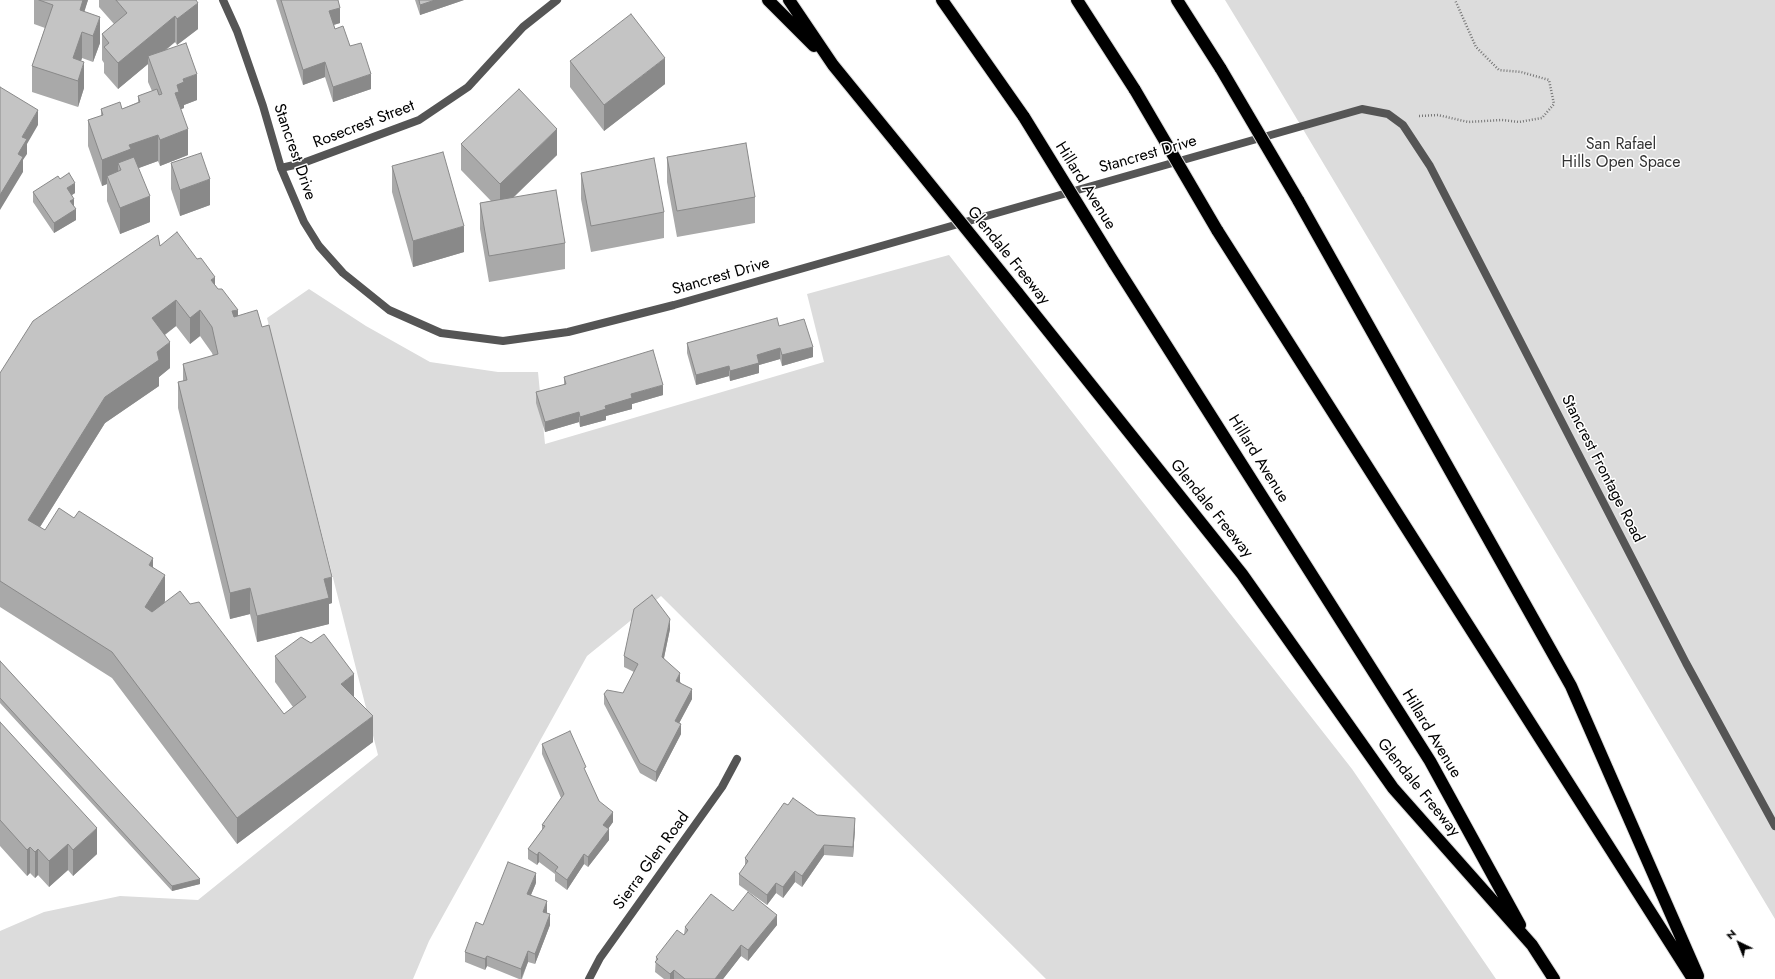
<!DOCTYPE html>
<style>
body{margin:0}
#map{position:relative;width:1775px;height:979px;overflow:hidden;background:#fff;font-family:Jost,sans-serif}
canvas{display:block}
.north{position:absolute;left:1719px;top:923px;width:40px;height:40px;-webkit-text-stroke:3px #fff;paint-order:stroke;rotate:317deg;font-size:11px;font-weight:700;line-height:16px;text-align:center;color:#000}
.north::after{content:'';display:block;margin:auto;width:14px;height:18px;background:#000;clip-path:polygon(50% 0,100% 100%,50% 72%,0 100%)}
</style>
<div id="map">
<canvas width="1775" height="979"></canvas>
<div class="north">N</div>
</div>
<script>
const ctx = document.querySelector('canvas').getContext('2d');
ctx.lineJoin = 'round';
function paint(path, color) { ctx.fillStyle = color; ctx.fill(path, 'evenodd'); }
const toPath = rows => new Path2D(rows.map(r => 'M' + r).join(''));
function trace(path, color, width, dash) { ctx.strokeStyle = color; ctx.lineWidth = width; ctx.lineCap = dash ? 'butt' : 'round'; ctx.setLineDash(dash || []); ctx.stroke(path); }
function label(font, color, halo, rows, align = 'center') {
  ctx.font = font + ' Jost,sans-serif'; ctx.lineWidth = 3; ctx.setLineDash([]); ctx.textBaseline = 'middle'; ctx.strokeStyle = halo; ctx.fillStyle = color; for (const [text, x, y, turn = 0] of rows) {
    ctx.save(); ctx.translate(x, y); ctx.rotate((+turn || 0) * Math.PI / 180); ctx.textAlign = isNaN(turn) ? turn : align; if (halo) ctx.strokeText(text, 0, 0); ctx.fillText(text, 0, 0); ctx.restore();
  }
}
const green = toPath([
 [1225,0,1775,0,1775,919,1264,64],
 [949,255,1352,769,1496,979,1046,979,661,596,587,656,429,941,413,979,0,979,0,931,44,912,120,896,198,900,378,755,267,318,309,289,366,326,430,362,498,372,538,372,545,444,824,362,807,294]
]);
const path = toPath([
 [1419,116,1438,115,1468,122,1502,120,1519,122,1542,118,1554,104,1549,80,1521,72,1499,70,1476,47,1455,0]
]);
const minor = toPath([
 [223,0,237,31,263,106,281,168,304,222,319,246,343,273,389,310,441,333,503,341,568,332,674,305,1362,109,1388,114,1403,125,1430,166,1686,663,1775,826],
 [281,168,303,163,419,120,468,87,523,27,557,0],
 [589,979,600,958,722,787,737,759]
]);
const motorway = toPath([
 [768,0,814,46],
 [789,0,833,65,899,146],
 [942,0,1024,117],
 [1077,0,1135,90],
 [1177,0,1221,69],
 [1298,200,1571,686,1698,976],
 [1217,230,1693,979],
 [1114,263,1430,761,1520,925],
 [1017,292,1242,574,1393,788,1532,945,1554,979]
]);
const motorwayBridge = toPath([
 [1221,69,1298,200],
 [1135,90,1217,230],
 [1024,117,1114,263],
 [899,146,1017,292]
]);
const wall = toPath([
 [34,0,88,0,84,11,100,43,93,62,82,58,81,61,84,88,78,107,32,92,32,66,45,28,34,24],
 [99,0,196,0,198,29,177,45,175,42,165,51,197,100,184,105,184,108,181,109,188,155,160,166,158,161,138,168,150,222,120,234,107,201,107,184,102,186,88,146,88,120,101,116,101,109,122,109,138,102,138,96,152,91,148,82,148,64,118,89,104,73,104,63,102,60,102,34,114,24,99,7],
 [276,0,338,0,340,23,334,25,335,29,350,46,371,89,333,102,325,77,303,85],
 [415,0,464,0,420,15],
 [570,61,665,84,604,131,570,87],
 [461,144,557,155,513,198,565,243,565,269,489,282,480,229,480,203,491,201,461,170],
 [667,157,755,197,755,223,677,237,667,182],
 [171,163,210,205,180,216,171,189],
 [392,166,464,252,413,267,392,192],
 [581,173,664,212,664,238,591,252,581,199],
 [60,179,75,193,72,195,74,208,76,220,54,233,33,202,33,192],
 [160,246,215,285,238,316,332,603,329,604,329,624,257,642,250,614,230,619,178,408,178,382,183,381,183,364,213,356,212,353,200,336,190,344,176,326,165,335,170,368,159,377,159,386,105,423,40,527,45,530,153,567,165,601,162,605,190,604,284,714,293,707,275,682,275,656,354,697,373,742,237,844,112,678,0,607,0,373],
 [779,326,813,357,782,366,780,359,759,365,759,373,730,381,729,376,696,385,687,353,687,343],
 [564,377,663,395,632,404,632,409,606,416,606,420,580,427,579,422,545,432,536,403,536,392,564,385],
 [670,629,664,658,692,699,679,723,681,734,656,782,640,773,604,704,604,694,623,693,634,672,624,667,624,656],
 [0,661,200,884,172,891,0,703],
 [0,722,97,854,73,876,68,870,49,887,38,875,35,878,30,873,27,876,0,846],
 [542,744,586,774,599,801,613,822,608,829,609,840,588,867,584,864,567,890,555,881,555,874,539,862,537,865,528,859,528,849,542,830,542,825,561,798,542,754],
 [788,805,855,828,853,857,824,855,802,887,795,882,783,898,776,893,767,905,739,885,739,874,745,866,745,858],
 [536,883,531,895,547,912,547,913,550,925,535,964,528,962,522,979,519,979,487,966,485,970,465,962,465,952],
 [733,911,777,925,748,961,741,956,723,979,664,979,655,972,656,957,684,935,685,927]
]);
const shadedWall = toPath([
 [81,0,88,0,84,13,80,10],
 [435,0,464,0,420,15,420,5],
 [198,3,198,29,177,45,177,19],
 [340,8,340,23,329,26,329,11],
 [175,16,175,42,150,62,148,56,148,64,118,89,118,63],
 [100,17,100,43,93,62,93,36],
 [82,32,82,58,74,80,73,58],
 [665,58,665,84,604,131,604,105],
 [84,62,84,88,78,107,78,81],
 [325,62,325,77,303,85,303,70],
 [197,74,197,100,184,105,184,108,179,110,175,93,177,85,183,79],
 [371,74,371,89,333,102,333,87],
 [38,110,38,125,27,144,27,154,23,160,23,172,0,210,0,195,18,154,22,137],
 [188,129,188,155,160,166,160,140],
 [557,129,557,155,500,210,500,184],
 [158,135,158,161,131,171,121,170,118,163,118,180,107,176,107,184,102,186,102,160,129,145],
 [210,179,210,205,180,216,180,190],
 [75,183,75,193,67,198,67,188],
 [150,196,150,222,120,234,120,208],
 [74,199,74,209,70,201],
 [76,209,76,220,54,233,54,223],
 [464,226,464,252,413,267,413,241],
 [215,277,215,303,211,280],
 [176,300,176,326,152,344,152,318],
 [200,310,200,336,190,344,190,318],
 [238,310,238,336,232,311],
 [170,342,170,368,159,377,159,386,105,423,28,546,28,520,105,397,157,352],
 [813,347,813,357,782,366,782,355],
 [780,348,780,359,759,365,759,373,730,381,730,371,757,355],
 [729,366,729,376,696,385,696,375],
 [663,385,663,395,632,404,632,409,606,416,606,420,580,427,580,417,631,394],
 [579,412,579,422,545,432,545,422],
 [153,558,153,584,149,565],
 [165,575,165,601,145,633,145,607],
 [332,577,332,603,329,604,329,624,257,642,257,616,324,579],
 [250,588,250,614,230,619,230,593],
 [670,619,670,629,662,667,662,657],
 [680,673,680,684,676,681],
 [354,674,354,700,341,684],
 [692,689,692,699,675,731,675,721],
 [373,716,373,742,237,844,237,818],
 [681,724,681,734,656,782,656,772],
 [613,812,613,822,603,836,603,825],
 [855,818,855,828,853,857,853,847],
 [97,828,97,854,73,876,73,850],
 [609,829,609,840,588,867,588,857],
 [68,844,68,870,49,887,49,861],
 [824,845,824,855,802,887,802,876],
 [30,847,30,873,27,876,27,850],
 [38,849,38,875,35,878,35,852],
 [539,852,539,862,537,865,537,855],
 [584,854,584,864,567,890,567,880],
 [795,871,795,882,783,898,783,887],
 [536,873,536,883,527,904,527,894],
 [200,879,200,884,172,891,172,886],
 [776,883,776,893,767,905,767,895],
 [547,901,547,912,543,922,543,912],
 [550,914,550,925,535,964,535,954],
 [777,915,777,925,748,961,748,950],
 [741,945,741,956,723,979,715,979],
 [528,951,528,962,521,979,521,969],
 [487,956,487,966,485,970,485,959],
 [674,970,674,979,670,979,670,974]
]);
const building = toPath([
 [39,0,83,0,80,10,100,17,93,36,82,32,73,58,84,62,78,81,32,66,53,5,39,0],
 [116,0,196,0,198,3,177,19,175,16,118,63,104,47,109,43,102,34,127,13,116,0],
 [281,0,338,0,340,8,329,11,335,29,343,26,350,46,361,43,371,74,333,87,325,62,303,70,281,0],
 [419,0,435,0,420,5,419,0],
 [631,14,665,58,604,105,570,61,631,14],
 [186,43,197,74,183,79,184,82,177,85,179,92,175,93,188,129,160,140,158,135,129,145,131,149,102,160,88,120,103,115,101,109,120,102,122,109,140,102,138,96,157,89,159,95,162,94,148,56,186,43],
 [0,87,38,110,22,137,27,139,18,154,23,157,0,195,0,87],
 [519,89,557,129,500,184,461,144,519,89],
 [746,143,755,197,677,211,667,157,746,143],
 [443,152,464,226,413,241,392,166,443,152],
 [201,153,210,179,180,190,171,163,201,153],
 [134,157,150,196,120,208,107,176,121,170,118,163,134,157],
 [654,158,664,212,591,226,581,173,654,158],
 [69,173,75,183,67,188,74,199,70,201,76,209,54,223,33,192,58,176,60,179,69,173],
 [556,190,565,243,489,256,480,203,556,190],
 [177,232,197,259,201,258,215,277,211,280,218,289,222,289,238,310,232,311,234,317,257,310,262,327,269,325,332,577,324,579,329,598,257,616,250,588,230,593,178,382,187,380,183,364,218,354,212,327,200,310,190,318,176,300,152,318,170,342,157,352,159,360,105,397,28,520,45,530,59,508,74,518,79,511,153,558,149,565,165,575,145,607,152,612,180,591,190,604,199,602,284,714,306,697,275,656,301,637,311,643,324,634,354,674,341,684,373,716,237,818,112,652,0,581,0,373,33,321,158,235,160,246,177,232],
 [777,318,779,326,804,319,813,347,782,355,780,348,757,355,759,363,730,371,729,366,696,375,687,343,777,318],
 [653,350,663,385,631,394,632,398,605,406,606,409,580,417,579,412,545,422,536,392,566,384,564,377,653,350],
 [652,595,670,619,662,657,680,673,676,681,692,689,675,721,681,724,656,772,640,763,604,694,607,690,623,693,638,664,624,656,634,609,652,595],
 [0,661,200,879,172,886,0,698,0,661],
 [0,722,97,828,73,850,68,844,49,861,38,849,35,852,30,847,27,850,0,820,0,722],
 [570,731,586,767,584,768,599,801,613,812,603,825,609,829,588,857,584,854,567,880,555,871,558,867,539,852,537,855,528,849,545,826,542,825,564,794,542,744,570,731],
 [793,798,817,815,855,818,853,847,824,845,802,876,795,871,783,887,776,883,767,895,739,874,748,861,745,858,784,803,788,805,793,798],
 [508,862,536,873,527,894,547,901,543,912,550,914,535,954,528,951,521,969,487,956,485,959,465,952,476,922,483,925,508,862],
 [748,892,777,915,748,950,741,945,715,979,685,979,674,970,670,974,655,962,658,959,656,957,677,930,684,935,688,930,685,927,711,894,733,911,748,892]
]);
const streetNames = [
 ["Rosecrest Street",364,125,-21],
 ["Stancrest Drive",294,152,71],
 ["Stancrest Drive",1148,155,-16],
 ["Hillard Avenue",1085,186,58],
 ["Glendale Freeway",1008,256,51],
 ["Stancrest Drive",721,277,-16],
 ["Hillard Avenue",1258,459,58],
 ["Stancrest Frontage Road",1602,469,63],
 ["Glendale Freeway",1211,509,51],
 ["Hillard Avenue",1431,734,59],
 ["Glendale Freeway",1418,788,51],
 ["Sierra Glen Road",652,861,-54]
];
const parkNames = [
 ["San Rafael",1621,145],
 ["Hills Open Space",1621,163]
];
paint(green, '#dcdcdc');
trace(motorway, '#dbdbdb', 14);
trace(path, '#777', 2.5, [1, 2]);
trace(minor, '#555', 8);
trace(motorway, '#000', 12);
trace(motorwayBridge, '#dbdbdb', 14, []);
trace(motorwayBridge, '#000', 12);
paint(wall, '#a9a9a9');
paint(shadedWall, '#898989');
paint(building, '#c4c4c4');
trace(building, '#898989', 1);
label('16px', '#000', '#fff', streetNames);
label('16px', '#333', '#fff', parkNames);
</script>
